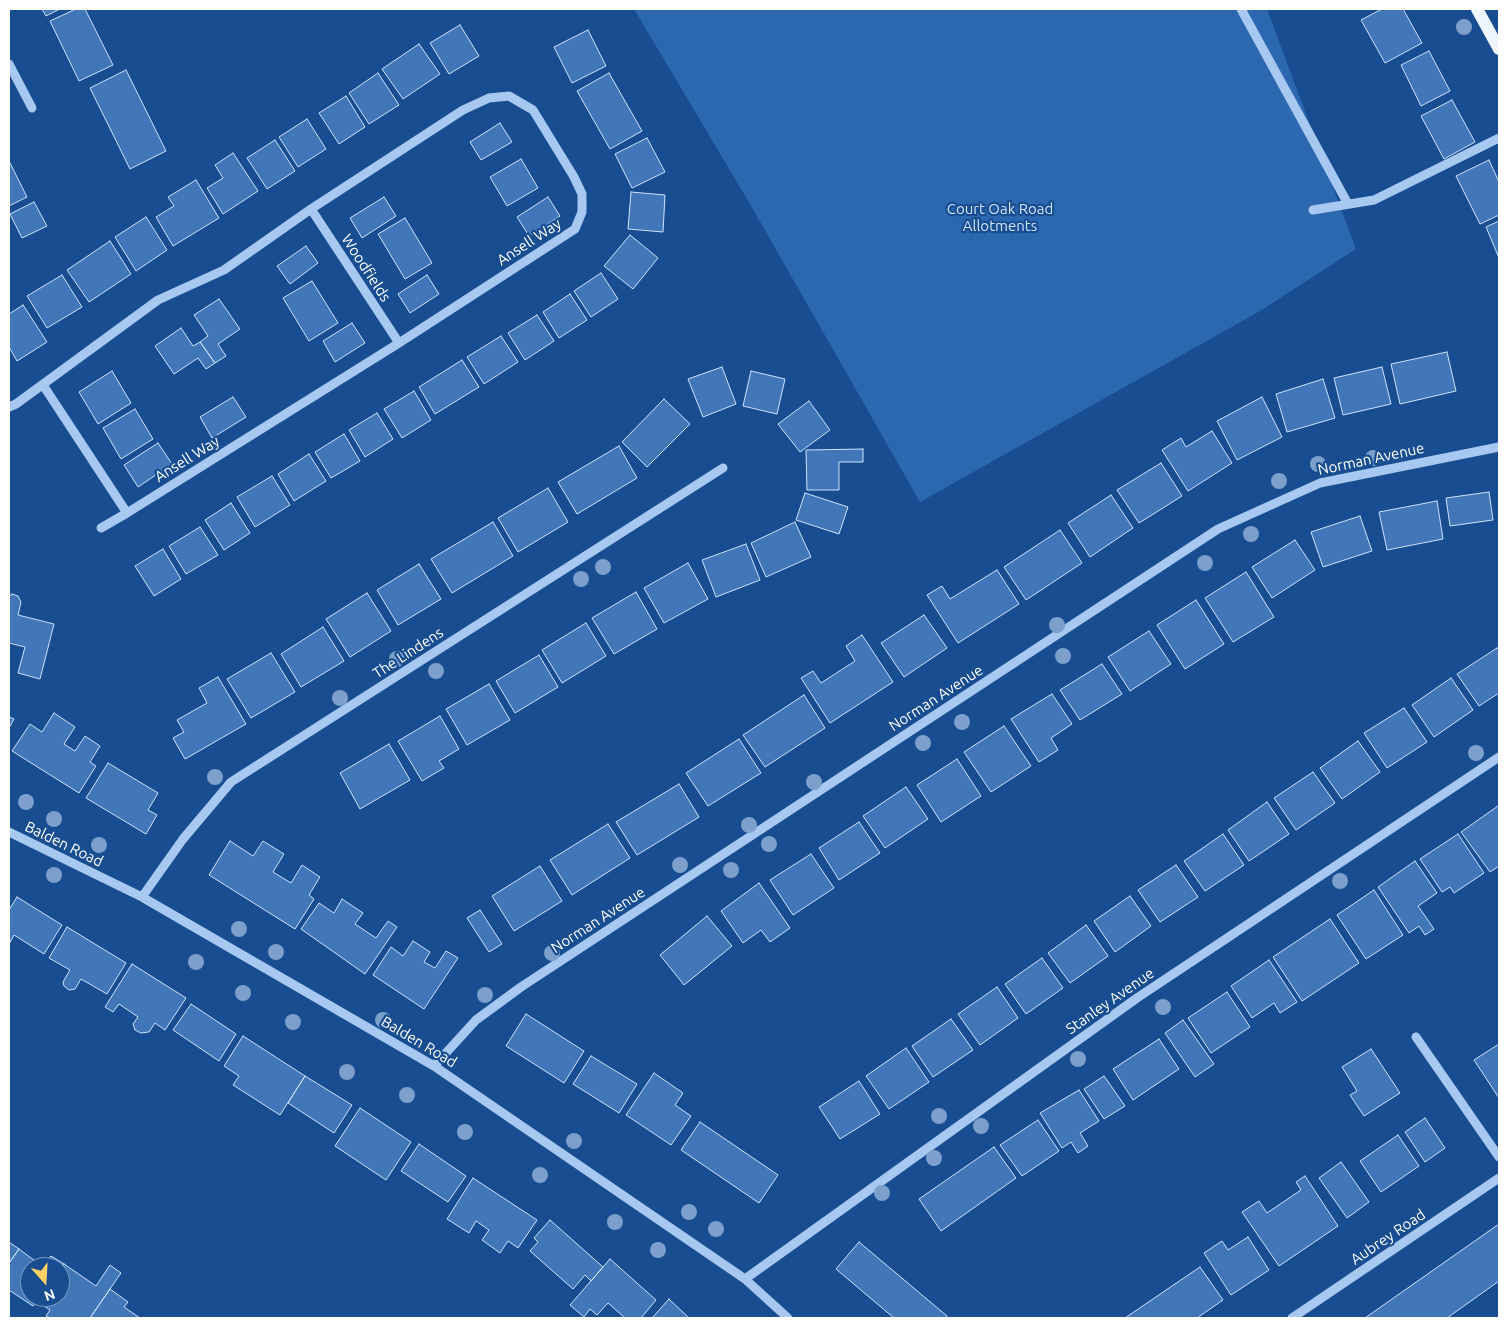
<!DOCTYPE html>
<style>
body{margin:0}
#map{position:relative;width:1508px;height:1327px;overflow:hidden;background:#184e91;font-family:Ubuntu,sans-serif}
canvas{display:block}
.frame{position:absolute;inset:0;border:10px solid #fff;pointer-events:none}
.north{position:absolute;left:20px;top:1257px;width:50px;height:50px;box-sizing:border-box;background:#184e91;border:1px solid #7495bd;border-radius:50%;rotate:161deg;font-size:14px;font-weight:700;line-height:20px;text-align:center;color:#fff}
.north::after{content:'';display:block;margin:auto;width:18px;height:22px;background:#ffd165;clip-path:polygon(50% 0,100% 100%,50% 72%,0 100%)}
</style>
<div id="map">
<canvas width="1508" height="1327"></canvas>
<div class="frame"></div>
<div class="north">N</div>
</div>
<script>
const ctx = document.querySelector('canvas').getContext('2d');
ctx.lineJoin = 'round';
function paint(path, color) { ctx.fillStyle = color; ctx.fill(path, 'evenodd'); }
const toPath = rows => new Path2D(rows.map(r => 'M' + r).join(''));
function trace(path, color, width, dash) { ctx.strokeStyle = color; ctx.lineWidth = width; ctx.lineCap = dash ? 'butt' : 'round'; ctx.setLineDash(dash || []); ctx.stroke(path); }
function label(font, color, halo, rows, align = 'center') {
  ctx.font = font + ' Ubuntu,sans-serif'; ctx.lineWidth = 4.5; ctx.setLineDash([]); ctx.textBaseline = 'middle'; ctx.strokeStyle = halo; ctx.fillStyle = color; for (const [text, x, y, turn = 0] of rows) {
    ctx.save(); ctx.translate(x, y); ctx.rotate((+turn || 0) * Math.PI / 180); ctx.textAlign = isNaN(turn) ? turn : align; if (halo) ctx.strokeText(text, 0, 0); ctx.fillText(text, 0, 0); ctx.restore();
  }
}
const green = toPath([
 [634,9,1267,9,1356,249,1260,311,920,502,750,204]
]);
const building = toPath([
 [42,9,60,9,46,16,42,9],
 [76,9,85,9,113,65,79,81,50,21,76,9],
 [1382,9,1403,9,1422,43,1385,63,1361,20,1382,9],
 [460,25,479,56,449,74,430,43,460,25],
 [588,30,606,66,572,83,554,47,588,30],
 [419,44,440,74,403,99,382,69,419,44],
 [1429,51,1450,91,1421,106,1401,65,1429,51],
 [126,70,166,151,130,169,90,88,126,70],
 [378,73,399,105,369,124,349,93,378,73],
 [609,73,642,131,610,149,577,91,609,73],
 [346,96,365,127,339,144,319,113,346,96],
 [1452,100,1475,142,1444,159,1421,116,1452,100],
 [307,119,326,149,298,167,279,137,307,119],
 [500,123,512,142,481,160,470,142,500,123],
 [647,138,665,172,632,188,615,154,647,138],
 [275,140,295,171,267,189,247,158,275,140],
 [233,153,258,191,223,214,207,188,223,178,215,165,233,153],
 [521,159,538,188,507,206,490,177,521,159],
 [1489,160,1499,182,1499,215,1480,224,1456,176,1489,160],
 [9,161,27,197,9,206,9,161],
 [196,180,219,218,173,246,156,217,174,206,168,197,196,180],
 [631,192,665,195,663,232,628,229,631,192],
 [384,197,396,216,362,238,350,218,384,197],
 [548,197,560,216,529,236,517,217,548,197],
 [34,202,47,226,22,238,10,214,34,202],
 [146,217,167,250,136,271,115,237,146,217],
 [405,218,432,263,405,279,378,234,405,218],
 [1499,221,1499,258,1486,227,1499,221],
 [630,235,658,258,633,289,604,266,630,235],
 [110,241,131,274,89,302,67,270,110,241],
 [306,246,318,263,290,284,277,266,306,246],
 [601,273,618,299,591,317,574,291,601,273],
 [62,275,82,307,47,328,27,296,62,275],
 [427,275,439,294,410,313,398,294,427,275],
 [312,281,338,323,309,341,283,298,312,281],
 [570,294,587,320,559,338,543,312,570,294],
 [219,299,240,329,218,344,226,356,215,363,200,342,208,336,194,315,219,299],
 [23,305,47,342,17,361,9,347,9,314,23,305],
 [537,315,554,341,525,360,508,333,537,315],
 [352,323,365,343,335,362,323,341,352,323],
 [181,328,193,346,200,342,215,363,206,369,198,358,174,374,155,346,181,328],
 [501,336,518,362,484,384,467,357,501,336],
 [1447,352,1456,391,1400,404,1391,364,1447,352],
 [462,360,479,387,435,414,419,387,462,360],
 [722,367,736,404,703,417,688,379,722,367],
 [1382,367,1391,404,1343,415,1334,378,1382,367],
 [112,371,131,403,98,424,79,392,112,371],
 [751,371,785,379,777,414,743,406,751,371],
 [1323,379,1335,418,1287,432,1276,394,1323,379],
 [414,391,431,420,402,438,384,409,414,391],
 [233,397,246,417,212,438,200,417,233,397],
 [1262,397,1282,437,1237,460,1217,421,1262,397],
 [664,399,690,424,647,467,622,442,664,399],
 [809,401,830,430,800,452,778,424,809,401],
 [135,409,153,439,121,459,103,428,135,409],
 [377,413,393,439,365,457,349,430,377,413],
 [1212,431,1232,463,1188,491,1162,450,1181,438,1186,447,1212,431],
 [344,434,360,461,331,478,315,452,344,434],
 [158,443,172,464,138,487,124,465,158,443],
 [619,446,637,478,577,514,558,482,619,446],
 [863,449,863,462,839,462,839,490,807,490,806,450,863,449],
 [309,454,326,481,294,501,278,474,309,454],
 [1161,463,1182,496,1139,523,1117,490,1161,463],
 [272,476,290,505,255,527,237,497,272,476],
 [548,488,568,522,518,552,498,518,548,488],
 [1489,492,1493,520,1450,526,1446,498,1489,492],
 [805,493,848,507,839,534,796,520,805,493],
 [1111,495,1133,528,1090,557,1068,523,1111,495],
 [1437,501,1443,539,1387,550,1379,512,1437,501],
 [231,503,250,533,224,550,205,520,231,503],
 [1360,516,1372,551,1323,567,1311,532,1360,516],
 [493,522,513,556,452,593,431,559,493,522],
 [795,522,811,557,766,577,751,543,795,522],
 [200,527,218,555,186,574,169,546,200,527],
 [1060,530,1082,563,1026,600,1004,567,1060,530],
 [1295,540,1315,570,1272,598,1252,567,1295,540],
 [746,544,760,580,716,597,702,560,746,544],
 [163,549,181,579,154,596,135,566,163,549],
 [688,563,708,599,664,623,644,588,688,563],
 [419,564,441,599,398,625,377,590,419,564],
 [997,570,1019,604,958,643,927,595,942,586,950,599,997,570],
 [1246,572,1274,617,1233,642,1205,598,1246,572],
 [636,592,657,629,614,654,592,618,636,592],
 [367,593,391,631,350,657,326,619,367,593],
 [12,594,18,596,21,602,18,615,54,624,40,679,18,673,25,647,9,643,9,597,12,594],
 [1196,600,1224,644,1185,669,1157,625,1196,600],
 [924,615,947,648,904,677,881,643,924,615],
 [586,623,606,656,562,683,542,650,586,623],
 [323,627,344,661,301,687,281,654,323,627],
 [1149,631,1171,664,1130,691,1108,657,1149,631],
 [862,635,893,682,830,723,801,678,813,671,821,683,855,661,846,646,862,635],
 [1497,648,1499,650,1499,693,1479,706,1457,674,1497,648],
 [271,653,295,692,251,718,227,679,271,653],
 [539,655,558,687,515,713,496,681,539,655],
 [1102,664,1122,694,1080,720,1060,690,1102,664],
 [218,677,246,724,185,759,173,738,184,732,177,720,207,703,199,688,218,677],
 [1451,678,1473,710,1434,737,1412,705,1451,678],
 [489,684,510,720,467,745,446,709,489,684],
 [1052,694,1072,724,1051,738,1058,750,1039,762,1011,719,1052,694],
 [804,695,825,728,765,767,743,735,804,695],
 [1404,708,1427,742,1387,768,1364,733,1404,708],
 [54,713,75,727,64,744,75,751,85,736,100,746,90,762,96,766,79,793,12,751,30,724,42,732,54,713],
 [440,716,459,749,439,761,444,768,422,781,398,741,440,716],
 [9,717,14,719,9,728,9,717],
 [1004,726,1031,766,991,792,964,752,1004,726],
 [739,739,761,773,708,806,686,773,739,739],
 [1358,741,1380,772,1342,799,1320,768,1358,741],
 [389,744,410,780,360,809,340,773,389,744],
 [957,759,981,796,941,822,917,785,957,759],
 [108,763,158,793,148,810,157,815,146,834,86,798,108,763],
 [1313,772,1335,803,1296,830,1274,798,1313,772],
 [679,784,699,817,637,855,616,822,679,784],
 [906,787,928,819,885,848,863,816,906,787],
 [1267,802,1289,834,1249,861,1228,830,1267,802],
 [1498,806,1499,808,1499,866,1490,872,1461,832,1498,806],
 [859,822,880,853,839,880,819,848,859,822],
 [608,824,630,858,572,895,550,860,608,824],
 [1223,834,1244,865,1205,891,1184,861,1223,834],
 [1458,834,1484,873,1454,893,1450,887,1442,892,1420,859,1458,834],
 [230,841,253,856,263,841,284,854,273,872,291,883,302,865,320,877,309,895,314,899,295,929,209,875,230,841],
 [811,854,834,888,793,915,770,880,811,854],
 [1415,861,1437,893,1418,906,1434,929,1425,935,1419,926,1409,933,1378,887,1415,861],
 [1176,865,1198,897,1160,922,1138,890,1176,865],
 [540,866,562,901,514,931,492,896,540,866],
 [759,883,790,928,770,942,761,930,743,943,721,911,759,883],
 [1374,890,1403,935,1366,959,1337,915,1374,890],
 [1130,896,1151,926,1115,952,1094,921,1130,896],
 [17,897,62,925,44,954,14,935,9,944,9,910,17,897],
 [342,899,363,913,355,924,376,938,388,921,397,927,365,974,301,929,319,903,334,913,342,899],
 [480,910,502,944,489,952,467,918,480,910],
 [707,916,732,946,684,985,660,955,707,916],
 [1330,919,1359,963,1302,1001,1273,957,1330,919],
 [1086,925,1108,956,1070,983,1048,953,1086,925],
 [67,927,126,963,107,994,81,979,75,989,69,990,64,986,63,982,70,970,49,958,67,927],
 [413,941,430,952,424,962,435,968,446,951,458,958,424,1009,373,975,391,947,403,956,413,941],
 [1042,958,1063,988,1026,1014,1005,984,1042,958],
 [1269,960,1297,1002,1280,1013,1274,1003,1252,1018,1231,986,1269,960],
 [132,964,186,998,165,1030,155,1023,149,1032,141,1033,135,1030,133,1024,138,1017,119,1004,113,1012,105,1007,132,964],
 [997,987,1018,1018,980,1045,958,1014,997,987],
 [1227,992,1250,1027,1211,1053,1188,1018,1227,992],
 [191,1004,236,1034,219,1061,173,1030,191,1004],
 [526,1014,584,1051,564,1083,506,1046,526,1014],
 [951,1019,973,1050,933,1077,912,1046,951,1019],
 [1183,1020,1214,1064,1195,1077,1165,1033,1183,1020],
 [243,1036,305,1076,280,1115,233,1085,239,1076,224,1066,243,1036],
 [1159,1039,1179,1069,1133,1100,1113,1069,1159,1039],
 [1499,1044,1499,1098,1474,1060,1499,1044],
 [906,1048,929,1082,889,1109,866,1076,906,1048],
 [1371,1049,1400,1093,1364,1116,1350,1095,1357,1091,1342,1067,1371,1049],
 [591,1056,637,1084,619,1113,573,1084,591,1056],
 [654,1073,683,1093,675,1105,691,1116,671,1145,626,1115,654,1073],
 [305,1076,352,1105,334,1133,288,1103,305,1076],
 [1104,1076,1125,1106,1104,1119,1084,1089,1104,1076],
 [859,1081,880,1114,840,1139,819,1107,859,1081],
 [1079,1090,1099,1121,1080,1133,1088,1146,1078,1153,1071,1142,1062,1148,1040,1113,1079,1090],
 [360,1108,411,1142,386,1180,335,1146,360,1108],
 [1425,1118,1445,1148,1425,1162,1405,1132,1425,1118],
 [1038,1120,1059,1151,1022,1176,1000,1145,1038,1120],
 [700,1122,778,1175,759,1203,681,1150,700,1122],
 [1398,1135,1419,1166,1381,1192,1360,1161,1398,1135],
 [419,1144,466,1176,448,1202,401,1171,419,1144],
 [994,1147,1016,1178,941,1231,919,1199,994,1147],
 [1341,1162,1369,1202,1347,1218,1319,1178,1341,1162],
 [1305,1176,1338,1226,1279,1266,1242,1212,1259,1201,1267,1213,1301,1190,1296,1182,1305,1176],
 [473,1178,537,1220,518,1248,508,1241,500,1253,482,1240,489,1230,476,1221,469,1233,447,1219,473,1178],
 [550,1220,603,1267,591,1281,585,1275,573,1289,530,1251,538,1242,534,1238,550,1220],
 [1499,1224,1499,1281,1447,1318,1365,1318,1499,1224],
 [1248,1237,1269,1270,1231,1295,1204,1253,1222,1241,1228,1250,1248,1237],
 [9,1242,19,1249,9,1263,9,1242],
 [859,1242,947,1316,946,1318,894,1318,836,1269,859,1242],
 [19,1249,42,1266,51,1256,64,1264,60,1269,60,1267,30,1267,30,1297,40,1297,33,1306,9,1290,9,1263,19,1249],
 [610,1259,656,1300,641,1318,625,1318,608,1303,597,1315,590,1309,584,1317,570,1305,610,1259],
 [64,1264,96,1286,110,1265,121,1273,90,1318,50,1318,46,1316,50,1310,37,1301,40,1297,60,1297,60,1269,64,1264],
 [1200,1267,1223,1300,1197,1318,1125,1318,1200,1267],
 [110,1289,128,1302,124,1307,140,1318,90,1318,110,1289],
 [669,1299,689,1318,652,1318,669,1299]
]);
const minor = toPath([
 [1241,9,1348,204],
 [9,64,32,108],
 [311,209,399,343],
 [1313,210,1374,200,1499,138],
 [9,407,16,404,158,300,224,270,311,209,463,110,489,98,509,96,533,110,574,177,582,194,582,212,575,229,399,343,127,513,43,385],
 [101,528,127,513],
 [9,832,142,897,434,1066,745,1279,788,1318],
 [142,897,183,839,231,782,723,468],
 [1416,1037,1499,1157],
 [434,1066,476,1020,521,987,1218,529,1320,483,1499,447],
 [745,1279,1137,998,1499,757],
 [1292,1318,1499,1178]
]);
const major = toPath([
 [1477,9,1499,49]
]);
const trees = [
 [1464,27],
 [1373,458],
 [1318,464],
 [1279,481],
 [1251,534],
 [1205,563],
 [603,567],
 [581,579],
 [1057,625],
 [1063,656],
 [397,659],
 [436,671],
 [340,698],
 [962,722],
 [923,743],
 [1476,753],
 [215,777],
 [814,782],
 [26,802],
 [54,819],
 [749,825],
 [769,844],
 [99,845],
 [680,865],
 [731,870],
 [54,875],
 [1340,881],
 [239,929],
 [276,952],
 [552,953],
 [196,962],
 [243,993],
 [485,995],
 [1163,1007],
 [383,1020],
 [293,1022],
 [1078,1059],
 [347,1072],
 [407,1095],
 [939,1116],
 [981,1126],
 [465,1132],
 [574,1141],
 [934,1158],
 [540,1175],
 [882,1193],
 [689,1212],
 [615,1222],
 [716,1229],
 [658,1250]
];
const parkNames = [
 ["Court Oak Road",1000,209],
 ["Allotments",1000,226]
];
const streetNames = [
 ["Ansell Way",529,242,-33],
 ["Woodfields",366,268,57],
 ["Ansell Way",187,459,-32],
 ["Norman Avenue",1371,459,-12],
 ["The Lindens",408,653,-33],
 ["Norman Avenue",936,698,-33],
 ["Balden Road",64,844,26],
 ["Norman Avenue",598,920,-33],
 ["Stanley Avenue",1110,1001,-35],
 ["Balden Road",419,1042,31],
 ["Aubrey Road",1388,1237,-34]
];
paint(green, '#2b68b0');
paint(building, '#4177b9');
trace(building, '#cde2fb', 1);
trace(minor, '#a7c8f0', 9);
trace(major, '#eff5ff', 12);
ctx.fillStyle = '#7c9fcb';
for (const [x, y] of trees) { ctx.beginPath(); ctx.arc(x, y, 8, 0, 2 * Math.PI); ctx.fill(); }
label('15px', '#cde2fb', '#184e91', parkNames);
label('15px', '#fff', '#184e91', streetNames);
</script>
